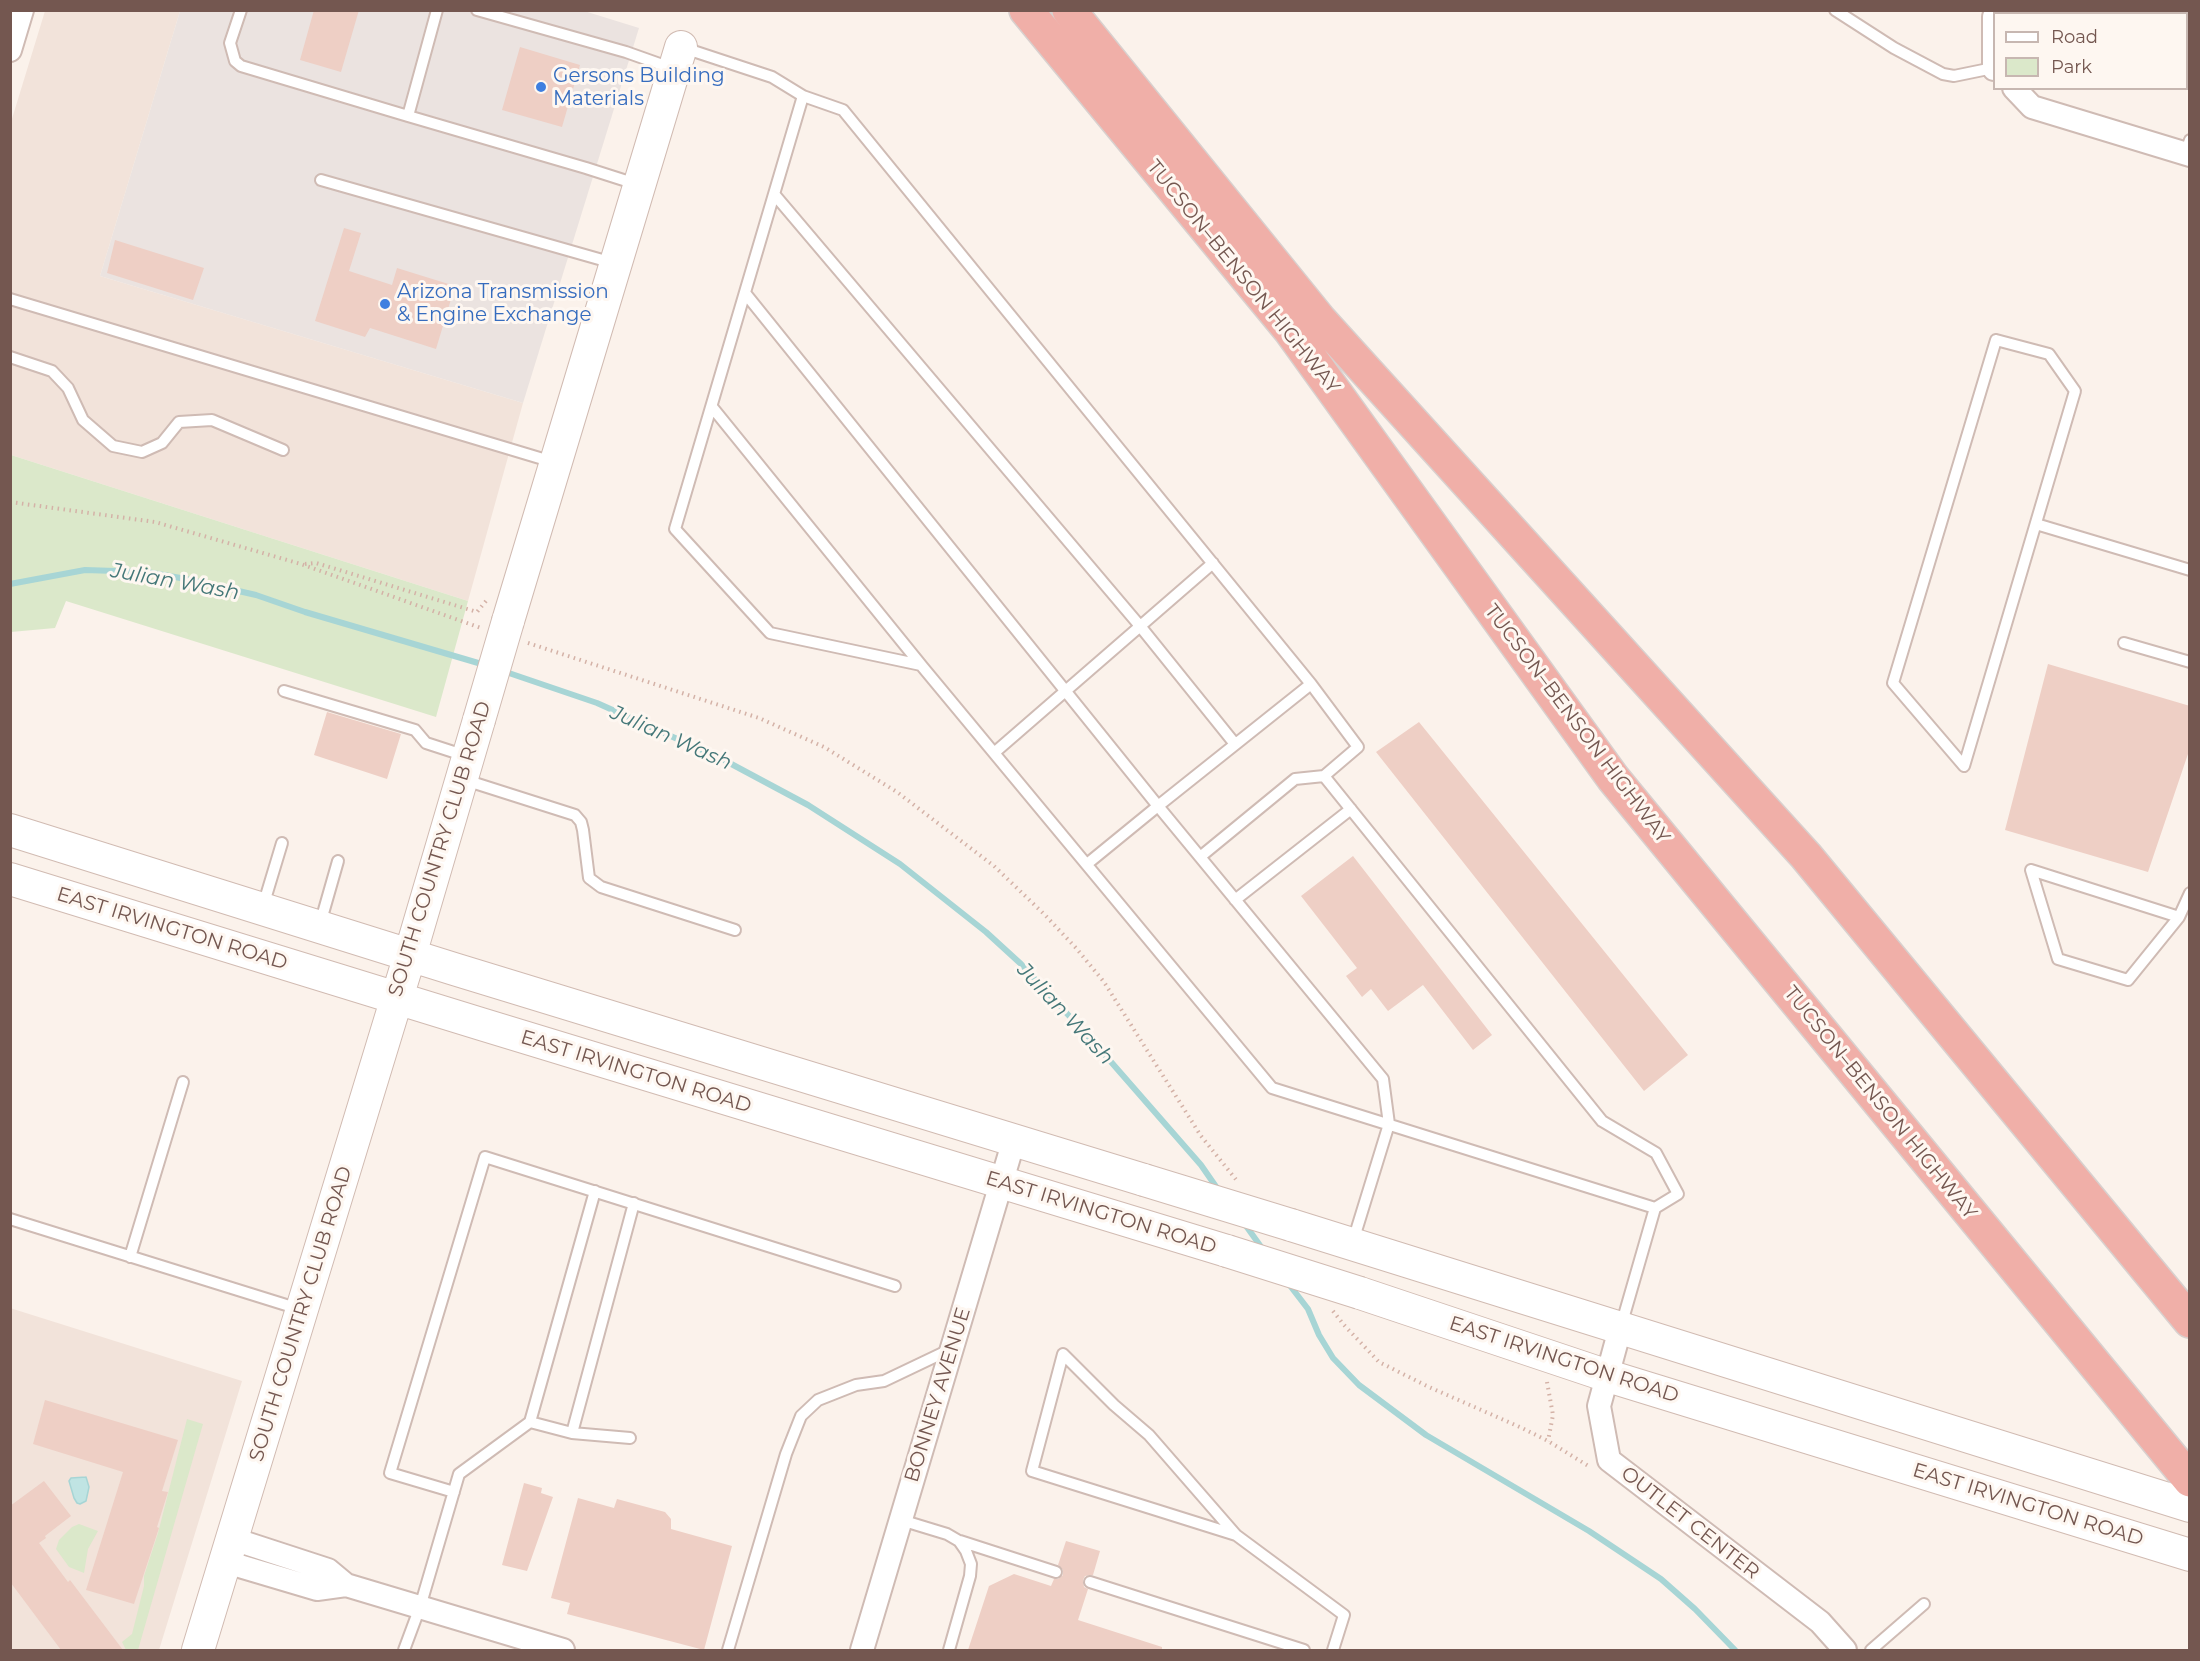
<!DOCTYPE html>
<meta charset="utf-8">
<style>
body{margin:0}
#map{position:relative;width:2200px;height:1661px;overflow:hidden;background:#fbf2eb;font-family:Montserrat,sans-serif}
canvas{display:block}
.frame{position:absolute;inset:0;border:12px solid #745750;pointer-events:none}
.legend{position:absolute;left:1993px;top:12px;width:195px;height:78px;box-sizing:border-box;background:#fef7f1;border:2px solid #c7b7b1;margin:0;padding:8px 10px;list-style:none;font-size:18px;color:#745750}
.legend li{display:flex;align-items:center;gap:12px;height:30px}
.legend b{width:30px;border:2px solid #c7b7b1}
</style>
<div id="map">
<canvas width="2200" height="1661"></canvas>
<div class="frame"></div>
<ul class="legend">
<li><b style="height:8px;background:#fff"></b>Road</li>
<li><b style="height:16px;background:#dbe8ca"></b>Park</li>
</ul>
</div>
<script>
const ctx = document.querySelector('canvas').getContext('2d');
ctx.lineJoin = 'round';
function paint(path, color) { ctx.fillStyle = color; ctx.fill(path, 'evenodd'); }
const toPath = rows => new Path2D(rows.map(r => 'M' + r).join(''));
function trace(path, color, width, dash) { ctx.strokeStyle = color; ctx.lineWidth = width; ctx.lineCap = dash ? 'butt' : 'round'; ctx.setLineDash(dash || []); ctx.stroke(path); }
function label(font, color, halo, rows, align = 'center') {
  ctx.font = font + ' Montserrat,sans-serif'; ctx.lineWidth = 6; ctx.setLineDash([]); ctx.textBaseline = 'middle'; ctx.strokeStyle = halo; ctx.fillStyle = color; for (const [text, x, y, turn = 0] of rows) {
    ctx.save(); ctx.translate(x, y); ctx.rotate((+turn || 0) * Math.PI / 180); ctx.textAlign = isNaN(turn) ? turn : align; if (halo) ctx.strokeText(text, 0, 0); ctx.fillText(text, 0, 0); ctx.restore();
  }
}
const residential = toPath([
 [45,11,180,11,100,276,523,403,468,601,11,455,11,122],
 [10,1308,242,1381,159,1650,11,1650]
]);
const industrial = toPath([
 [581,10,639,28,523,403,100,276,180,11]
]);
const green = toPath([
 [11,455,468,601,436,717,66,601,55,628,11,632],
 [187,1419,203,1424,138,1650,126,1650,122,1642,132,1634,144,1586,144,1576,158,1533],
 [79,1524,98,1531,88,1549,84,1573,69,1567,56,1549,59,1540,72,1527]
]);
const water = toPath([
 [86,1477,89,1487,86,1501,80,1504,77,1503,74,1498,69,1481,71,1478,86,1477]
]);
const stream = toPath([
 [10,584,85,570,147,572,186,579,256,595,305,612,485,665],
 [503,671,597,703,722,759,808,805,900,864,986,932,1021,964,1098,1047,1201,1165,1219,1191],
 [1244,1223,1264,1251],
 [1288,1283,1308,1309,1319,1335,1333,1358,1359,1385,1426,1435,1589,1531,1661,1579,1695,1609,1735,1650]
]);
const building = toPath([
 [314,10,359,10,341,72,300,60],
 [520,47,580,65,562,127,502,110],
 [344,228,361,233,349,271,392,285,397,268,455,286,436,349,370,328,365,337,315,321],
 [115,240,204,268,193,300,107,273],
 [2048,664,2190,706,2190,748,2148,872,2005,830],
 [327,712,401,734,387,779,314,755],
 [1419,722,1688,1055,1644,1091,1376,752],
 [1353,856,1492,1035,1473,1050,1423,985,1388,1011,1371,989,1362,997,1346,976,1357,968,1301,896],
 [45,1400,178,1440,162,1491,168,1492,157,1527,159,1528,134,1604,86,1590,123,1472,33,1444],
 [44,1481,71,1516,45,1536,46,1538,39,1543,68,1582,70,1580,123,1650,61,1650,11,1583,10,1506],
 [524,1483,542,1488,541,1493,553,1497,527,1571,502,1565],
 [578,1498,614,1508,617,1499,665,1512,671,1519,671,1529,732,1546,704,1650,567,1614,570,1603,551,1598],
 [1066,1541,1100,1551,1093,1575,1085,1576,1083,1580,1084,1587,1088,1589,1078,1620,1162,1647,1162,1650,968,1650,989,1586,1014,1574,1051,1586,1054,1579,1058,1579,1063,1575,1063,1570,1058,1565]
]);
const path = toPath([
 [10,502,155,522,301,564,481,628],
 [305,564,316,563,477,612,486,601],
 [528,643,759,718,824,747,897,792,994,866,1045,915,1076,948,1104,982,1201,1136,1238,1182],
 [1333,1311,1344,1325,1379,1362,1429,1387,1522,1428,1548,1441,1590,1467],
 [1547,1382,1553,1415,1548,1441]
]);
const lane = toPath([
 [241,10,230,43,235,61,241,66,408,116],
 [437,10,408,116,586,168,636,184],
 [477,10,626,52,671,68],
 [1835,10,1894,48,1943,74,1954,76,1993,68],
 [684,48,772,77,803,96],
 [2185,154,2190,140],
 [321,180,613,263],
 [774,194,1140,626,1235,744],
 [745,293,1158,806,1311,684],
 [10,299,553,462],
 [1996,340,2049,354,2075,391,1964,766,1893,683,1996,340],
 [10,357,52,371,68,388,83,420,113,446,142,452,162,443,179,422,212,420,283,450],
 [712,407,921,665],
 [2036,524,2190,570],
 [2124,643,2190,662],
 [284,691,415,730,426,743,466,756],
 [994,753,1213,563],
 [465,780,575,815,581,822,583,830,589,878,601,887,735,930],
 [1200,857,1295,779,1324,776],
 [1087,864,1158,806,1383,1079,1389,1124,1353,1241],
 [2031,870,2058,959,2128,980,2179,917],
 [2031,870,2179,917,2190,893],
 [1235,900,1351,809],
 [263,906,282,843],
 [320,924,338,861],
 [10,1219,299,1309],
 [130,1257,183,1082],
 [1621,1326,1655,1208,1678,1194,1656,1153,1602,1121,1324,776,1358,747,1311,684,843,110,803,96,675,529,770,633,921,665,1272,1088,1655,1208],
 [530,1422,572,1433,634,1203],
 [572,1433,630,1438],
 [454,1492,390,1473,485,1157,895,1286],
 [901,1520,947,1534,959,1541,966,1551,971,1564,970,1576,949,1650],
 [1236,1535,1032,1471,1063,1354,1114,1405,1149,1435,1236,1535,1344,1615,1333,1650],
 [960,1541,1056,1572],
 [1090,1582,1304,1650],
 [404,1650,420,1607,459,1474,530,1422,595,1191],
 [728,1650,786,1454,801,1416,818,1400,856,1385,884,1381,949,1350],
 [1871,1650,1924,1604]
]);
const street = toPath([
 [1994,17,1994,69],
 [10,50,22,10],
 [2014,88,2032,107,2190,155],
 [1620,1329,1599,1406,1609,1460,1820,1622,1845,1650],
 [226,1562,317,1589,346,1585,328,1570,233,1539],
 [346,1585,563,1650],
 [862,1650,1014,1140]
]);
const secondary = toPath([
 [508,621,681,47],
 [10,830,454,969,1144,1180],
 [10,879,481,1024,1227,1251],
 [1291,1225,2190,1506],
 [1360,1293,1608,1376,2190,1555],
 [198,1650,410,955,479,720]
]);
const highway = toPath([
 [1026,10,1290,330,1613,778,2190,1480],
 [1069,10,1319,319,1806,856,2190,1321]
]);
const secondaryBridge = toPath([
 [479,720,508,621],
 [1144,1180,1291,1225],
 [1227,1251,1360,1293]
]);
const markers = [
 [541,87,6,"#3f7fe0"],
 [385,304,6,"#3f7fe0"]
];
const shopNames = [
 ["Gersons Building",553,76],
 ["Materials",553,99],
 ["Arizona Transmission",397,292],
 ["& Engine Exchange",397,315]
];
const streetNames = [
 ["TUCSON–BENSON HIGHWAY",1243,277,51],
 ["TUCSON–BENSON HIGHWAY",1577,724,53],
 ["SOUTH COUNTRY CLUB ROAD",440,849,-73],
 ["EAST IRVINGTON ROAD",172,929,17],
 ["EAST IRVINGTON ROAD",636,1072,17],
 ["TUCSON–BENSON HIGHWAY",1880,1103,51],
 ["EAST IRVINGTON ROAD",1101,1213,17],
 ["SOUTH COUNTRY CLUB ROAD",301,1314,-73],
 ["EAST IRVINGTON ROAD",1564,1360,18],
 ["BONNEY AVENUE",938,1395,-73],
 ["EAST IRVINGTON ROAD",2028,1505,17],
 ["OUTLET CENTER",1690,1523,38]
];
const waterNames = [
 ["Julian Wash",175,582,10],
 ["Julian Wash",671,738,24],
 ["Julian Wash",1065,1014,47]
];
paint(residential, '#f2e3da');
paint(industrial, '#ebe3e0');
paint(green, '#dbe8ca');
paint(water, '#c0e4e3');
trace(water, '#a7d5d5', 1.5);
trace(stream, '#a7d5d5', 6);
paint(building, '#eecfc5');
trace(lane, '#cfbbb4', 14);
trace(street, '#cfbbb4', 26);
trace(secondary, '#d1bbb2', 34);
trace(highway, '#d8d0ce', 36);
trace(path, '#d4b2a7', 4, [1.5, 4.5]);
trace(lane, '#fff', 10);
trace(street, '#fff', 22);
trace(secondary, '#fff', 32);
trace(highway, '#f0afa8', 33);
trace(secondaryBridge, '#d1bbb2', 34, []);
trace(secondaryBridge, '#fff', 32);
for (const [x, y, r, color] of markers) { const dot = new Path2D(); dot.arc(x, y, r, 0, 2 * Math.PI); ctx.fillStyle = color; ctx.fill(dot); trace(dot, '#fef7f1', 2); }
label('20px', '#366cbe', '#fef7f1', shopNames, 'left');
label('20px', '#745750', '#fef7f1', streetNames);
label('italic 21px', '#447778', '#fef7f1', waterNames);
</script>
